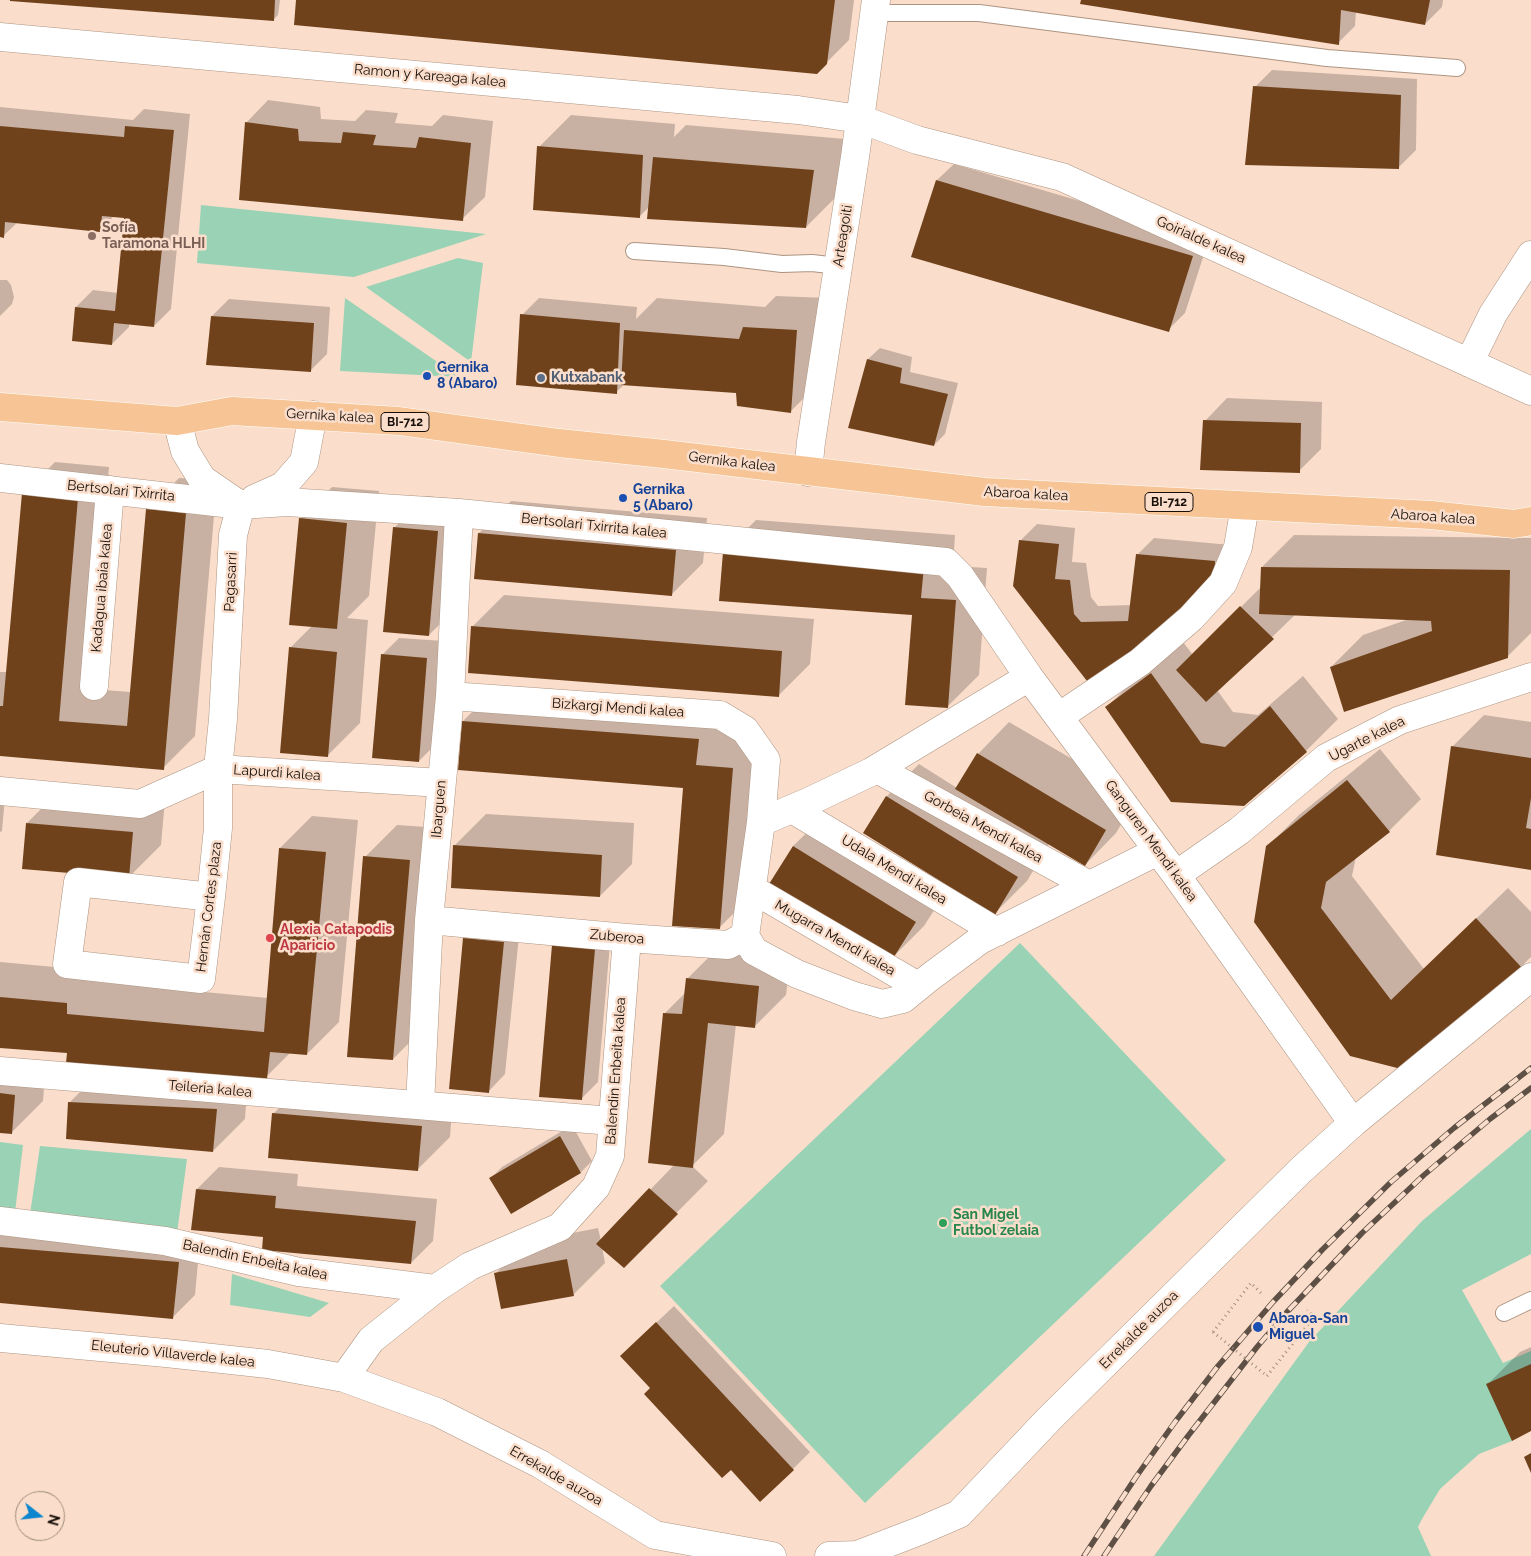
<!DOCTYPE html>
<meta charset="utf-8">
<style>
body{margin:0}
#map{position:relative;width:1531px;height:1556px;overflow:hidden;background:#fadecb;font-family:Raleway,sans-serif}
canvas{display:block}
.north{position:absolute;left:15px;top:1491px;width:50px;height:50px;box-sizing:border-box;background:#fadecb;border:1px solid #9f8b7d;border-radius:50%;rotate:106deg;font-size:14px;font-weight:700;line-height:20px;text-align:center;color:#170e08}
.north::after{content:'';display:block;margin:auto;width:18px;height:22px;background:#0c86ce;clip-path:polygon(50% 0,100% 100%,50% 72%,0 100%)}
</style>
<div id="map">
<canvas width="1531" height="1556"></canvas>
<div class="north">N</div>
</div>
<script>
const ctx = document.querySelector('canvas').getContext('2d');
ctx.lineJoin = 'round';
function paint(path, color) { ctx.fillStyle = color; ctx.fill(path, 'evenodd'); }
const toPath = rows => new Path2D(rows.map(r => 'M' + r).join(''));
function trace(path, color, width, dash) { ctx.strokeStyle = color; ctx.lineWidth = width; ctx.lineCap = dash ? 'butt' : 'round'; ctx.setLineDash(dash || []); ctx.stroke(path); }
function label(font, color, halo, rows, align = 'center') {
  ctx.font = font + ' Raleway,sans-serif'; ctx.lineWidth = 5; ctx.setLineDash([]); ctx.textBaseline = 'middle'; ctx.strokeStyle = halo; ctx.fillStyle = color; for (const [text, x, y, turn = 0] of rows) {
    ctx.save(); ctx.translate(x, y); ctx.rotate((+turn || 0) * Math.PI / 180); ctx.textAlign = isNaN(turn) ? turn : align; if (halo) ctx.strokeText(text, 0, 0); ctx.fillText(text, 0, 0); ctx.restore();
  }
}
const green = toPath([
 [201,205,486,234,354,277,197,263],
 [458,258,483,263,471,362,366,287],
 [345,298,459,377,340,371],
 [1020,943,1226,1160,865,1503,660,1286],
 [1531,1129,1531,1254,1462,1290,1503,1363,1531,1351,1531,1364,1512,1441,1479,1454,1440,1489,1422,1519,1418,1527,1431,1556,1154,1556,1309,1342,1422,1221],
 [0,1142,23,1145,14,1221,0,1220],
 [40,1146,187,1159,177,1233,29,1221],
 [232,1274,329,1303,310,1317,230,1305]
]);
const shadow = toPath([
 [7,0,280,0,278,15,273,20],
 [297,0,854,0,849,40,816,73],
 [1082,0,1443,0,1442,7,1425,24,1356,11,1355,26,1338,43],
 [1272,70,1417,79,1416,150,1399,167,1255,87],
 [268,100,320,107,321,119,355,121,366,110,398,113,395,123,432,126,443,115,493,121,485,197,462,219,246,123],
 [0,107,133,120,144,109,190,114,171,309,154,326,129,324,129,327,112,344,76,307,93,290,118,293,126,217,114,216,100,230,18,222,3,236,0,236],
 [571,115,675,124,674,137,686,125,845,139,838,195,806,227,650,206,640,216,539,147],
 [954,164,1209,239,1185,313,1168,330,937,180],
 [0,280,7,280,11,285,14,297,12,304,0,316],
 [776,296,828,298,822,380,790,412,737,392,625,384,616,392,522,315,539,298,637,307,636,319,657,298,765,307],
 [229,299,330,307,327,354,310,371,212,316],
 [880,348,912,357,910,372,958,383,945,434,934,445,850,427,868,359],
 [1227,398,1322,402,1321,449,1299,471,1205,421],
 [55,462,109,467,90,689,131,692,147,510,179,478,217,481,195,736,163,768,0,755,0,672,7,672,23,494],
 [332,487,379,491,369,596,347,618,368,620,360,723,328,755,290,648,312,626,300,519],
 [426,496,470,500,461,603,429,635,394,528],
 [511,501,707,518,703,563,671,595,479,533],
 [756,520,955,535,953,566,987,568,979,675,947,707,913,614,724,552],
 [1037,524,1075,528,1072,562,1086,563,1091,597,1098,606,1132,605,1137,555,1154,538,1231,545,1231,567,1094,688,1020,541],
 [1294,535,1531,538,1531,633,1507,657,1331,667,1363,635,1409,619,1296,614,1217,690,1233,712,1258,715,1303,676,1338,719,1306,751,1243,804,1107,707,1139,675,1183,642,1193,655,1261,587,1262,567],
 [504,595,814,619,810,664,778,696,472,627],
 [399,638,444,641,436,744,419,761,382,655],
 [495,689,764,736,751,896,719,928,685,786,463,721],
 [1484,715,1531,722,1531,868,1452,747],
 [1009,722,1137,797,1116,833,1085,865,1049,844,1027,881,995,913,864,833,887,796,919,764,957,788,978,754],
 [1380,749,1421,799,1389,831,1356,857,1352,876,1424,969,1508,888,1531,912,1531,957,1413,1070,1267,847,1299,815],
 [0,785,6,786,2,831,0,832],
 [59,791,165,800,161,845,129,877,27,823],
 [486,814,634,823,632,864,600,896,454,846],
 [825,815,947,890,924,926,892,958,793,846],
 [312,816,358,820,339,1022,307,1054,291,1052,266,1077,248,1076,245,1119,213,1151,70,1102,102,1070,69,1052,0,1047,0,962,98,971,98,982,268,998,280,848],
 [397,825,442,828,425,1027,393,1059,365,857],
 [482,922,520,926,505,1074,489,1091,465,939],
 [571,929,611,932,598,1082,581,1099,554,946],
 [719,947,791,955,786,995,755,1026,736,1024,724,1134,692,1166,708,1181,624,1266,602,1247,605,1263,573,1295,495,1274,527,1242,598,1228,601,1241,674,1165,665,1013,686,992,687,979],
 [0,1059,46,1063,43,1101,11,1133,0,1132],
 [305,1082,453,1095,450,1137,418,1169,273,1114],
 [572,1125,592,1161,581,1172,511,1213,491,1178,502,1167],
 [219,1167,298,1174,297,1186,437,1199,433,1241,411,1263,265,1236,197,1189],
 [0,1228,200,1240,195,1295,173,1317,0,1302],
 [674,1306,810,1452,793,1469,731,1468,652,1388,639,1339],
 [1531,1347,1531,1429,1488,1384,1520,1352]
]);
const building = toPath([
 [10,0,275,0,274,21,10,1],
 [296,0,835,0,827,64,817,74,294,25],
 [1081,0,1430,0,1425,25,1341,10,1339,45,1080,4],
 [1253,86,1401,95,1399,169,1245,165],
 [245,122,298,129,299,141,341,143,343,132,376,135,373,145,416,148,419,137,471,143,463,221,239,200],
 [0,126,124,137,125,126,174,130,154,327,114,323,112,345,72,341,75,307,115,311,124,218,102,216,100,232,5,222,4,238,0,237],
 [537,146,643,155,640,218,533,210],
 [653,157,814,170,806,228,647,219],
 [936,180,1193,256,1169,332,911,257],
 [520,314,620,323,617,394,516,385],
 [211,316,314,323,311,372,206,365],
 [743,327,797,330,791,413,737,406,736,393,621,385,624,330,739,339],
 [867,359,902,368,900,383,948,394,934,446,848,428],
 [1203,420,1301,423,1300,473,1200,470],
 [22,493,78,498,59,721,127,726,146,509,186,513,164,770,0,756,0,706,3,706],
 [299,518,347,523,337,629,289,625],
 [393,527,438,531,429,636,383,632],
 [478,533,676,550,672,596,474,579],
 [1019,540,1059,544,1055,579,1070,580,1074,614,1081,622,1128,621,1136,554,1215,561,1214,586,1094,690,1013,586],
 [723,552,924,566,921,598,956,600,948,708,905,705,912,615,719,601],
 [1261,567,1510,570,1508,658,1344,712,1330,667,1432,631,1431,621,1259,614],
 [1240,606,1274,639,1206,702,1176,670],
 [471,626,782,651,779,697,468,673],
 [289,647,337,652,328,757,280,753],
 [381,654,427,658,419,762,372,758],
 [1151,673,1201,743,1225,747,1270,706,1307,752,1244,806,1171,802,1105,707],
 [462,721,699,739,696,765,733,768,720,929,672,926,683,788,458,770],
 [1451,746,1531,758,1531,798,1526,828,1531,829,1531,870,1436,855],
 [977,753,1106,830,1085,866,955,789],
 [1347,780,1390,832,1326,882,1321,908,1391,1000,1476,918,1522,968,1413,1072,1350,1056,1254,922,1266,846],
 [886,796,1018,877,995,915,863,833],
 [26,823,133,832,129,878,22,869],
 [453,845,602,855,600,897,451,888],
 [793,846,916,922,892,960,769,884],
 [279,848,326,852,307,1055,270,1052,267,1079,66,1063,67,1053,0,1048,0,997,67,1003,67,1014,264,1032],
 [363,856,410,860,393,1060,347,1057],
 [463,938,504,942,489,1093,449,1089],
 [552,945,595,949,582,1100,539,1097],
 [686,978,759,986,755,1028,708,1023,693,1168,648,1163,663,1013,682,1014],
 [0,1093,15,1095,12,1134,0,1133],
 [68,1102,217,1109,213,1152,66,1139],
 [272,1113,422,1126,418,1171,268,1158],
 [560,1136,581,1173,511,1214,489,1178],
 [649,1188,678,1214,624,1268,596,1244],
 [196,1189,276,1196,275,1208,416,1221,411,1264,262,1250,263,1237,191,1230],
 [0,1247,179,1262,173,1319,0,1303],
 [567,1259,574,1296,501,1309,494,1273],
 [656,1322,794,1470,760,1502,731,1470,722,1478,644,1394,650,1388,620,1356],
 [1531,1364,1531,1431,1512,1441,1486,1384],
 [1531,1453,1531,1473,1524,1457]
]);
const path = toPath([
 [1213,1332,1251,1283,1262,1294],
 [1267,1376,1314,1317,1307,1310]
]);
const lane = toPath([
 [874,13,979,13,1327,58,1457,68],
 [634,251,724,257,782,264,812,263,838,266],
 [1504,1313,1531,1300]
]);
const street = toPath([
 [0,37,798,110,860,119,917,140,1062,177,1531,391],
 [1469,363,1493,314,1531,255],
 [177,421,185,451,202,479,237,503],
 [808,472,811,442,855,157,876,0],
 [0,478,241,505,287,502,459,513,946,562,960,576,1029,677,1176,875,1353,1123],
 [254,499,283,486,304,462,313,415],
 [94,686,110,490],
 [1060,716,1140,662,1191,618,1223,583,1238,547,1245,506],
 [877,769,1089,885],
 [0,791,140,804,218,769,441,783],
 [792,809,997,932],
 [761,822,808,802,871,772,1029,677],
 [1176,875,1239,831,1326,758,1400,720,1531,677],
 [752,889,918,986],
 [211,897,78,882,67,964,201,979,211,897,218,828,218,769,223,719,233,535,241,505],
 [429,920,627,938,728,945,745,936,761,822,766,760,745,730,720,715,450,696],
 [745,936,754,951,797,974,854,996,882,1004,903,999,930,977,980,940,1158,851],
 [0,1071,612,1121],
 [420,1105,429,920,450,696,459,513],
 [0,1221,165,1241,299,1272,435,1289],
 [0,1338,166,1353,268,1364,344,1378,437,1412,540,1464,655,1535,772,1556],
 [344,1378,371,1340,435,1289,470,1266,560,1227,596,1187,610,1156,627,938],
 [829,1556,857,1555,922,1530,959,1514,1049,1419,1301,1170,1353,1123,1531,977]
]);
const primary = toPath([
 [0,407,177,421,232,411,399,421,559,443,664,454,985,492,1431,515,1514,524,1531,521]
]);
const rail = toPath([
 [1084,1556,1136,1477,1175,1422,1218,1366,1273,1302,1322,1250,1391,1182,1454,1128,1531,1068],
 [1104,1556,1151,1486,1188,1436,1257,1347,1287,1312,1362,1233,1424,1175,1490,1119,1531,1088]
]);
const pathBridge = toPath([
 [1213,1332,1267,1376]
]);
const markers = [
 [92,236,5,"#8d6e63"],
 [427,376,5,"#1a4fb4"],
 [541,378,5,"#5c6f8a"],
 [623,498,5,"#1a4fb4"],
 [270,938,5,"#e0444e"],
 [943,1223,5,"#2e9e5b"],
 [1258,1327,6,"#1a4fb4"]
];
const shields = [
 [405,422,48],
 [1169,502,48]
];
const shieldNames = [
 ["BI-712",405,422],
 ["BI-712",1169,502]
];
const streetNames = [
 ["Ramon y Kareaga kalea",430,76,5],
 ["Arteagoiti",843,236,-81],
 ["Goirialde kalea",1201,240,24],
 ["Gernika kalea",330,416,3],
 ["Gernika kalea",732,462,7],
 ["Bertsolari Txirrita",121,491,6],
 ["Abaroa kalea",1026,494,3],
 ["Abaroa kalea",1433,517,4],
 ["Bertsolari Txirrita kalea",594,526,6],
 ["Pagasarri",231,582,-87],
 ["Kadagua ibaia kalea",102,588,-85],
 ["Bizkargi Mendi kalea",618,708,4],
 ["Ugarte kalea",1367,739,-27],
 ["Lapurdi kalea",277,773,4],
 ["Ibarguen",439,809,-85],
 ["Gorbeia Mendi kalea",983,827,29],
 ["Ganguren Mendi kalea",1151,841,54],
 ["Udala Mendi kalea",894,870,31],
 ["Hernán Cortes plaza",209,907,-83],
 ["Zuberoa",617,937,5],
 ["Mugarra Mendi kalea",835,938,30],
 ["Balendin Enbeita kalea",616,1071,-86],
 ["Teileria kalea",210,1089,5],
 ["Balendin Enbeita kalea",255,1260,12],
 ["Errekalde auzoa",1139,1330,-45],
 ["Eleuterio Villaverde kalea",173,1354,6],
 ["Errekalde auzoa",556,1476,30]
];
const educationNames = [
 ["Sofía",102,228],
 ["Taramona HLHI",102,244]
];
const transitNames = [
 ["Gernika",437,368],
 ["8 (Abaro)",437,384],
 ["Gernika",633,490],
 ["5 (Abaro)",633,506],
 ["Abaroa-San",1269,1319],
 ["Miguel",1269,1335]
];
const serviceNames = [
 ["Kutxabank",551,378]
];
const healthNames = [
 ["Alexia Catapodis",280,930],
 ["Aparicio",280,946]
];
const leisureNames = [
 ["San Migel",953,1215],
 ["Futbol zelaia",953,1231]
];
paint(green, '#99d2b5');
paint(shadow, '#0003');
paint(building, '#70421c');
trace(lane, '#ad9482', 18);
trace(street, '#ad9482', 29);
trace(primary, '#fff', 29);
trace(path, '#a38e80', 3, [1, 4]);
trace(lane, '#fff', 16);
trace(street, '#fff', 28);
trace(primary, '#f7c495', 28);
trace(rail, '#5f5046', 5.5);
trace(rail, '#fadecb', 4, [11]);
trace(pathBridge, '#a38e80', 3, [1, 4]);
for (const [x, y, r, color] of markers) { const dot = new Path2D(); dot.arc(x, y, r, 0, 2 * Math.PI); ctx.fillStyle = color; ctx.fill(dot); trace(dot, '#fadecb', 2); }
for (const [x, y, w] of shields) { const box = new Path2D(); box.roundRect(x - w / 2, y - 9.5, w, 19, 4); ctx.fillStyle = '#fadecb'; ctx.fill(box); trace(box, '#170e08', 1); }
label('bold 12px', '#170e08', null, shieldNames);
label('14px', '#170e08', '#fadecb', streetNames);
label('bold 14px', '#785e54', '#fadecb', educationNames, 'left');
label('bold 14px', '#164399', '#fadecb', transitNames, 'left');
label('bold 14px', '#4e5e75', '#fadecb', serviceNames, 'left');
label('bold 14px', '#be3a42', '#fadecb', healthNames, 'left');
label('bold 14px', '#27864d', '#fadecb', leisureNames, 'left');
</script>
